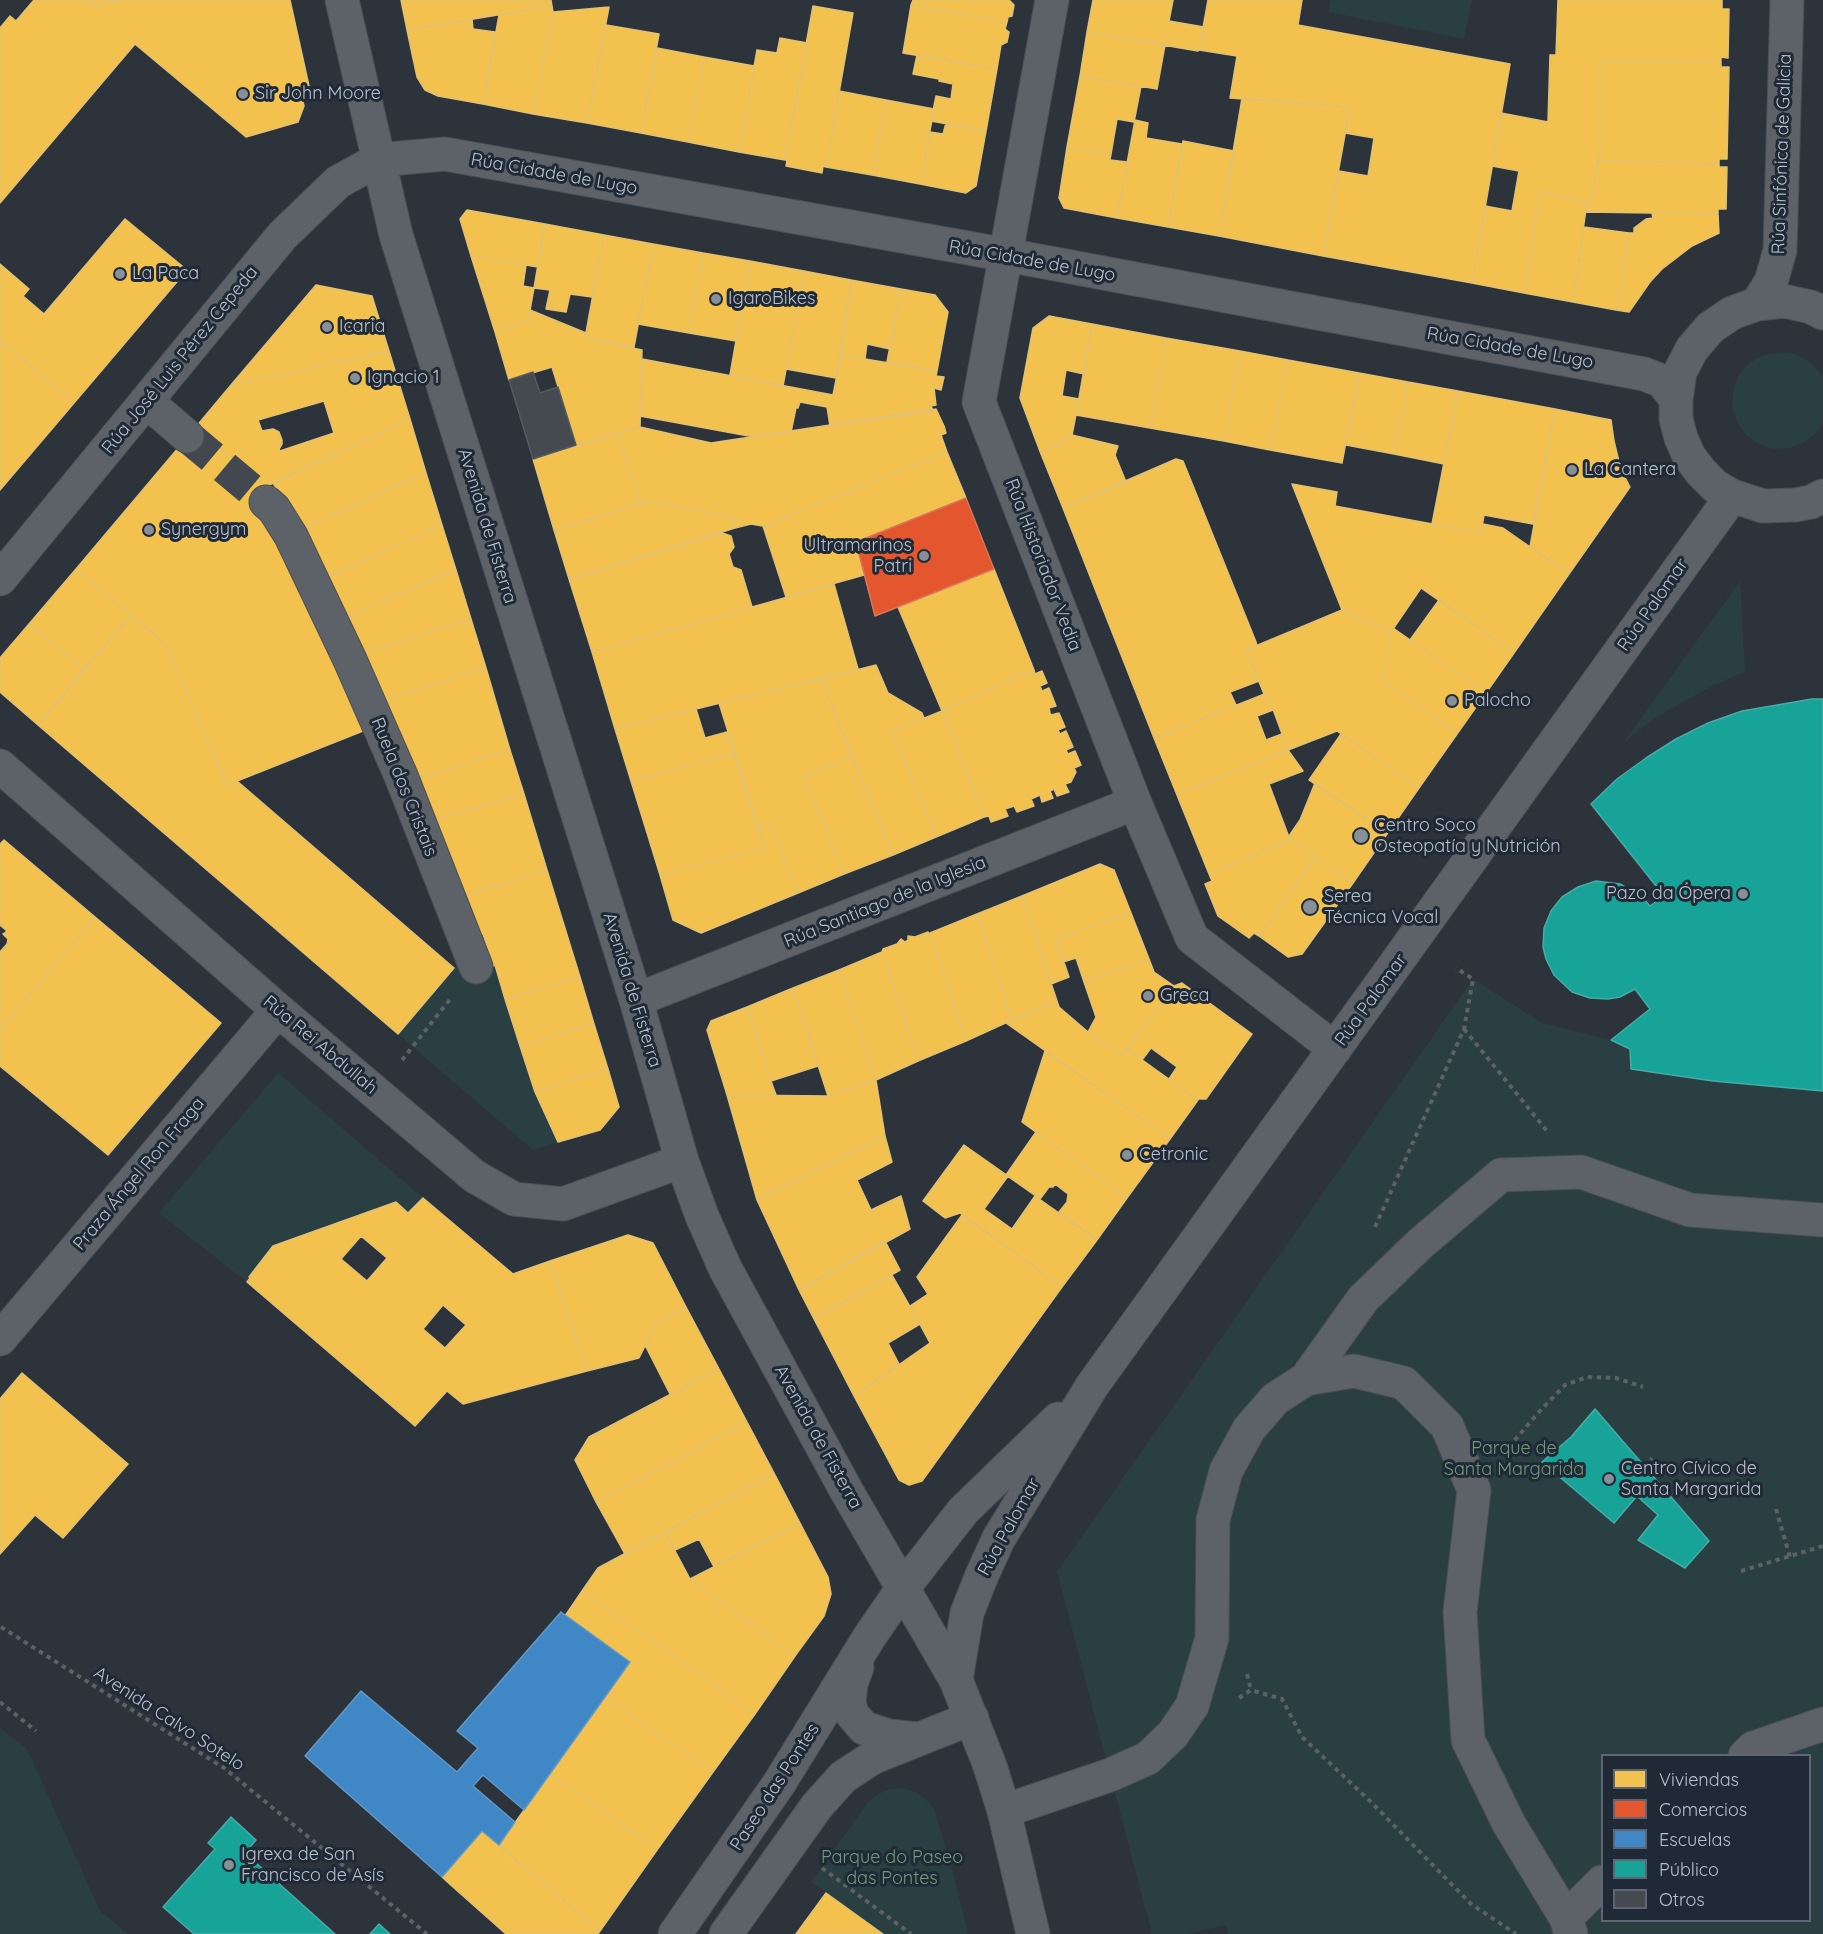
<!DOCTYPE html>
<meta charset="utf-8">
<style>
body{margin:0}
#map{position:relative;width:1823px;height:1934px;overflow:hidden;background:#2d333a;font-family:Quicksand,sans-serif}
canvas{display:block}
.legend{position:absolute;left:1601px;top:1754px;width:210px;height:168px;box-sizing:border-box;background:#202a36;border:2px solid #5d6672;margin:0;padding:8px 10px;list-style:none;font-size:18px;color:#b8c0cb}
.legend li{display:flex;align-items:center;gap:12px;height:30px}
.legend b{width:30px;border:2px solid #5d6672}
</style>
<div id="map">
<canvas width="1823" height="1934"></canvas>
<ul class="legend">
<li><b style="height:16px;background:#f2c14e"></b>Viviendas</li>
<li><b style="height:16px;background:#e4572e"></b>Comercios</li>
<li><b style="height:16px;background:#3f88c5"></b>Escuelas</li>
<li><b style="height:16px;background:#17a398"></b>Público</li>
<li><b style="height:16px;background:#454a50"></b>Otros</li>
</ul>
</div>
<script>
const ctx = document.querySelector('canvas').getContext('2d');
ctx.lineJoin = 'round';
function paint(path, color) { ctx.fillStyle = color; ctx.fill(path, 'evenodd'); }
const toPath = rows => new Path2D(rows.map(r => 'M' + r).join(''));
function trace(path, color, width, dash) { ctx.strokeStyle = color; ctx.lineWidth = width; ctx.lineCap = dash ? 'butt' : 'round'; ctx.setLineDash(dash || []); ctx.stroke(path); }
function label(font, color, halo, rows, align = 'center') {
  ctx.font = font + ' Quicksand,sans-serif'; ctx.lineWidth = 6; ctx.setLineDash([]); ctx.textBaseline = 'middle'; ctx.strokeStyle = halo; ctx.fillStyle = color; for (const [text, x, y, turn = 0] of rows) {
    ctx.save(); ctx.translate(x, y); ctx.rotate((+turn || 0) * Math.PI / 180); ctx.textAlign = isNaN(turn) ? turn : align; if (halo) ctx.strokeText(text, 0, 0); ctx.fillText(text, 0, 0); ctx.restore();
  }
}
const green = toPath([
 [1331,0,1472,0,1464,39,1328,12],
 [1780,352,1795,354,1809,361,1823,377,1823,424,1818,432,1805,442,1790,448,1774,449,1759,444,1746,435,1737,422,1732,407,1733,390,1739,375,1749,363,1764,355],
 [1740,581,1745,672,1714,685,1683,702,1657,717,1624,742],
 [483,934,493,966,495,965,534,1090,558,1142,533,1150,398,1034],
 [1473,979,1542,1023,1611,1040,1630,1049,1631,1069,1713,1081,1823,1091,1823,1934,1228,1934,1226,1925,1189,1934,1152,1934,1057,1572],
 [1602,1756,1810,1756,1810,1920,1602,1920],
 [278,1073,423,1198,408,1213,300,1237,274,1246,249,1276,247,1282,159,1213],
 [0,1728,27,1749,100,1911,128,1934,0,1934],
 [902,1788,916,1792,927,1800,934,1809,953,1872,968,1934,883,1934,811,1882,868,1802,878,1794,890,1789]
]);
const homes = toPath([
 [34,0,86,0,94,6,122,0,290,0,309,86,300,89,304,106,298,122,246,137,135,44,0,203,0,28,10,16,16,21,34,0],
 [86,0,122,0,94,6,86,0],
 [401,0,551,0,552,6,407,30,401,0],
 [913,0,1009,0,1014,5,1012,16,1008,17,1007,22,911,5,913,0],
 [1093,0,1173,0,1169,21,1204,27,1199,50,1198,51,1087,32,1093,0],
 [1208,0,1302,0,1298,25,1510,64,1472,283,1323,256,1339,171,1368,176,1374,138,1345,133,1350,107,1230,98,1237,56,1199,50,1208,0],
 [1558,0,1722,0,1722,9,1729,9,1728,58,1721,57,1721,62,1600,61,1600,147,1591,203,1540,191,1524,293,1472,283,1485,206,1512,211,1519,171,1492,166,1501,113,1548,122,1550,55,1556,55,1558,0],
 [911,5,1007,22,1005,29,1009,32,1007,42,1001,45,997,69,903,53,911,5],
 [552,6,553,12,533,114,483,104,499,15,552,6],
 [813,6,853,13,826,167,823,166,822,173,786,166,787,160,785,160,813,6],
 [609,7,587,123,533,114,553,12,609,7],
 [472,19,473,29,495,32,483,104,438,96,425,90,417,77,407,30,472,19],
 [606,25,659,34,641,133,587,123,606,25],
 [1087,32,1165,45,1157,89,1080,76,1087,32],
 [780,38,807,43,785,160,739,152,757,50,777,53,780,38],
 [657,48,704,57,688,142,641,133,657,48],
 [917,55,997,69,986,131,931,121,936,96,951,99,953,84,939,81,939,79,913,74,917,55],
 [704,57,754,66,739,152,688,142,704,57],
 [1600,61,1721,62,1721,67,1729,67,1727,159,1719,159,1719,163,1709,163,1598,161,1600,147,1600,61],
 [1080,76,1141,86,1134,122,1117,119,1111,154,1067,147,1080,76],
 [839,91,886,100,872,175,826,167,839,91],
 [1242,98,1350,107,1323,256,1219,236,1242,98],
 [886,100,934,109,920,184,872,175,886,100],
 [1135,120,1148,123,1146,138,1182,144,1168,227,1117,218,1135,120],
 [946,123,986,131,976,186,966,193,920,184,930,132,943,134,946,123],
 [1183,141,1234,151,1219,236,1168,227,1183,141],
 [1067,147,1111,154,1110,160,1127,162,1117,218,1064,208,1059,198,1067,147],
 [1598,161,1719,163,1719,167,1727,167,1726,209,1718,209,1718,214,1586,212,1587,202,1591,203,1598,161],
 [1540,191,1587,202,1573,302,1524,293,1540,191],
 [467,210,545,224,538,267,471,256,460,219,467,210],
 [1652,213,1718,214,1719,233,1692,246,1662,269,1650,282,1629,312,1616,310,1629,233,1634,233,1634,228,1646,219,1653,218,1652,213],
 [125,219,187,270,74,403,0,340,0,264,29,289,23,296,44,314,125,219],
 [545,224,604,235,592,297,570,294,566,312,546,309,550,290,534,288,545,224],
 [1584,227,1629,233,1616,310,1573,302,1584,227],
 [604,235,653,244,634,347,585,338,604,235],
 [653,244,703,253,689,333,638,324,653,244],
 [703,253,750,261,736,341,689,333,703,253],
 [471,256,526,265,523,286,534,288,528,321,495,332,471,256],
 [750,261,804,271,783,386,730,375,750,261],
 [804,271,851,280,836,378,786,369,804,271],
 [851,280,901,289,890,349,867,344,865,359,841,355,851,280],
 [316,285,372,296,389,351,231,385,316,285],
 [901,289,935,295,948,312,937,371,887,362,901,289],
 [530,310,586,333,585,338,642,350,640,427,576,445,552,367,509,380,495,332,528,321,530,310],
 [1049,316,1092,324,1084,374,1066,370,1062,396,1079,399,1072,435,1041,454,1020,398,1033,328,1049,316],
 [1092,324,1166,338,1150,428,1076,415,1092,324],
 [1166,338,1240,351,1224,441,1150,428,1166,338],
 [0,340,74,403,0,490,0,340],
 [389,351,410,419,265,487,195,428,231,385,389,351],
 [324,401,334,433,280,451,279,449,282,444,282,440,279,432,273,429,262,431,258,420,324,401],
 [1240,351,1288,360,1270,450,1224,441,1240,351],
 [841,355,937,371,936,376,944,377,941,390,934,388,936,405,931,406,933,411,830,426,827,407,800,402,798,408,796,408,791,432,754,437,640,416,642,359,833,395,841,355],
 [1288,360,1359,373,1342,463,1270,450,1288,360],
 [1359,373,1408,382,1394,454,1346,445,1359,373],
 [1408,382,1458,391,1444,464,1394,454,1408,382],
 [1458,391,1555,409,1533,524,1484,515,1481,533,1432,524,1458,391],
 [936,409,944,426,946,433,941,435,947,452,763,526,751,524,735,528,732,517,649,501,641,503,617,433,640,427,711,443,936,409],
 [1555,409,1611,420,1614,441,1621,470,1630,487,1569,574,1530,547,1555,409],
 [410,419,426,473,301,529,273,483,410,419],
 [195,428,265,487,368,729,227,785,166,645,155,635,76,569,195,428],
 [617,433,641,503,554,530,533,459,617,433],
 [1072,435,1118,446,1115,455,1126,482,1063,508,1041,454,1072,435],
 [947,452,966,498,856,542,864,575,786,597,763,526,947,452],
 [1176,459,1183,461,1256,642,1257,646,1246,650,1259,681,1230,692,1236,705,1154,738,1063,508,1176,459],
 [426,473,442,525,324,578,301,529,426,473],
 [1292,484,1337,492,1335,506,1481,533,1483,524,1503,528,1569,574,1514,653,1421,588,1391,632,1342,610,1292,484],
 [649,501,732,517,735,528,569,579,554,530,649,501],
 [442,525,456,570,343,619,324,578,442,525],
 [722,533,731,536,734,547,729,554,733,567,741,570,752,607,592,652,569,579,722,533],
 [76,569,131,615,84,669,29,624,76,569],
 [994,569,1034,670,942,711,898,607,994,569],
 [456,570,471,619,358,654,343,619,456,570],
 [834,584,858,669,615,729,592,652,834,584],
 [1439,600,1514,653,1486,693,1410,640,1439,600],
 [1342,610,1391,632,1383,681,1457,734,1419,788,1337,731,1288,750,1267,693,1264,694,1246,650,1342,610],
 [131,615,166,645,227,785,237,781,454,968,398,1034,38,725,131,615],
 [471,619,486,668,381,701,358,654,471,619],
 [29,624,84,669,38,725,0,692,0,658,29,624],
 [1393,628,1486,693,1457,734,1383,681,1391,632,1393,628],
 [876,665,888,693,922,713,924,718,892,731,936,837,893,855,821,679,876,665],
 [486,668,510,750,415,779,381,701,486,668],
 [1034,670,1035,674,1042,671,1047,683,1040,686,1042,691,1049,688,1056,706,1049,708,1050,713,1051,715,1059,713,1065,727,1058,730,1060,734,1066,731,1073,747,1066,750,1068,754,1075,751,1081,765,1074,768,1076,772,1071,782,1065,784,1069,792,1057,796,1054,789,1050,791,1053,798,1042,802,1040,795,1031,799,1034,806,1017,812,1014,806,1005,809,1008,816,991,822,989,816,984,817,942,711,1034,670],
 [821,679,852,756,803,776,844,874,798,893,770,823,758,827,719,703,821,679],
 [1267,693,1273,710,1257,716,1266,740,1282,734,1288,750,1177,795,1154,738,1267,693],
 [696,709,705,738,727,732,734,754,631,781,615,729,696,709],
 [942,711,984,817,936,837,892,731,942,711],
 [1341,734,1419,788,1387,834,1309,780,1341,734],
 [510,750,524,794,433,820,415,779,510,750],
 [1288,750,1303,771,1269,784,1290,840,1209,874,1177,795,1288,750],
 [734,754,764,848,660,875,631,781,734,754],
 [852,756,893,855,844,874,803,776,852,756],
 [1315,783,1387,834,1353,883,1290,840,1289,836,1300,820,1315,783],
 [524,794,547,870,466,895,433,820,524,794],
 [770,823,798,893,701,933,673,920,660,875,764,848,758,827,770,823],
 [4,840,95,917,0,1030,0,952,7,944,8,939,3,934,7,931,0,925,0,844,4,840],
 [1290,840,1315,857,1259,936,1254,933,1249,938,1218,916,1205,884,1212,881,1209,874,1290,840],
 [1315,857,1353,883,1302,954,1288,957,1259,936,1315,857],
 [1100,864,1114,870,1131,913,1056,939,1069,977,1051,984,1022,896,1100,864],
 [547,870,580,977,505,999,495,965,493,966,483,934,480,935,466,895,547,870],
 [1022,896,1057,1001,1012,1020,977,914,1022,896],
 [1131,913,1149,959,1084,982,1076,958,1063,962,1056,939,1131,913],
 [977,914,1012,1020,966,1041,930,933,977,914],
 [95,917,221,1023,108,1155,0,1066,0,1030,95,917],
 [928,932,929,934,930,933,966,1041,918,1061,882,952,883,949,897,944,901,939,905,942,908,940,908,936,915,937,928,932],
 [882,952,918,1061,876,1080,839,970,882,952],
 [1149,959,1154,972,1174,986,1122,1056,1088,1032,1096,1017,1084,982,1149,959],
 [839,970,876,1080,828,1096,793,988,839,970],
 [580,977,594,1024,520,1046,505,999,580,977],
 [1182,983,1252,1034,1206,1099,1196,1099,1169,1079,1177,1067,1151,1048,1142,1060,1127,1049,1174,986,1182,983],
 [793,988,818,1066,771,1081,747,1007,793,988],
 [1057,1001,1059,1007,1088,1032,1122,1056,1127,1049,1198,1100,1170,1139,1006,1023,1057,1001],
 [747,1007,771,1081,776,1095,727,1095,707,1030,711,1021,747,1007],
 [594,1024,608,1069,535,1092,520,1046,594,1024],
 [1045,1051,1170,1139,1127,1198,1022,1122,1045,1051],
 [608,1069,619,1107,600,1130,558,1142,535,1092,608,1069],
 [876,1080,885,1136,757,1200,727,1095,828,1096,876,1080],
 [1036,1132,1127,1198,1097,1240,1059,1212,1067,1202,1068,1194,1055,1184,1053,1187,1049,1187,1040,1199,1006,1175,1036,1132],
 [885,1136,892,1162,857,1180,871,1210,901,1196,910,1229,799,1290,757,1200,885,1136],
 [964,1145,1008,1176,984,1209,1012,1229,1035,1196,1097,1240,1062,1287,960,1213,945,1218,923,1201,964,1145],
 [423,1198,513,1274,550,1261,587,1371,463,1404,447,1391,415,1426,247,1282,250,1278,249,1277,273,1246,396,1202,408,1213,423,1198],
 [361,1236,387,1258,367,1281,341,1259,361,1236],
 [443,1305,466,1325,445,1348,423,1329,443,1305],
 [962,1215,1062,1287,922,1481,909,1485,899,1480,854,1396,930,1343,910,1306,928,1294,917,1277,962,1215],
 [628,1235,653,1243,686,1307,657,1322,639,1358,587,1371,550,1261,628,1235],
 [885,1241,900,1270,814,1319,799,1290,885,1241],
 [892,1275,920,1324,888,1343,899,1364,854,1396,814,1319,892,1275],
 [686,1307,719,1369,670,1394,645,1345,657,1322,686,1307],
 [719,1369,747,1422,596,1502,575,1460,589,1437,719,1369],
 [22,1373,128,1464,63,1538,35,1515,0,1554,0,1399,22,1373],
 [747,1422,774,1473,625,1554,596,1502,747,1422],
 [774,1473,800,1523,714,1567,699,1539,675,1550,665,1532,774,1473],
 [800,1523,828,1577,831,1594,824,1616,795,1656,690,1579,800,1523],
 [665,1532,690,1579,795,1656,755,1714,582,1591,598,1568,665,1532],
 [582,1591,755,1714,713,1772,605,1697,630,1662,565,1616,582,1591],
 [605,1697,713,1772,657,1850,550,1774,605,1697],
 [550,1774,657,1850,600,1931,499,1845,550,1774],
 [482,1831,600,1931,598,1934,506,1934,453,1887,442,1877,482,1831],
 [826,1893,883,1934,796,1934,826,1893]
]);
const shops = toPath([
 [966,498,994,569,875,616,856,542,966,498]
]);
const schools = toPath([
 [561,1612,630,1662,524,1810,483,1775,473,1786,515,1822,499,1845,482,1831,442,1877,305,1756,361,1691,457,1772,478,1748,457,1731,561,1612]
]);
const public = toPath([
 [1812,699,1823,699,1823,1091,1713,1081,1631,1069,1630,1049,1611,1040,1650,1009,1635,989,1620,997,1608,999,1590,998,1572,992,1554,975,1546,959,1543,947,1544,928,1551,911,1562,897,1578,887,1596,881,1620,884,1642,897,1650,906,1664,896,1591,804,1617,779,1646,758,1676,739,1708,723,1742,711,1812,699],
 [1595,1409,1709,1541,1685,1568,1638,1540,1658,1515,1637,1496,1614,1523,1542,1462,1571,1437,1595,1409],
 [231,1817,256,1840,245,1853,335,1934,194,1934,163,1907,215,1849,208,1843,231,1817],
 [379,1924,390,1934,370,1934,379,1924]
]);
const building = toPath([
 [533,372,540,393,558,387,576,445,533,459,509,380,533,372]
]);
const minorTunnel = toPath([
 [187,436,266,502]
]);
const path = toPath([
 [1464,1029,1547,1131],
 [402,1060,451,998],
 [1375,1227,1464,1029,1473,979,1456,968],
 [1503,1454,1538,1413,1565,1385,1587,1377,1616,1378,1643,1387],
 [1645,1467,1652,1458],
 [1776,1509,1790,1557],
 [1741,1571,1823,1546],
 [1,1627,224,1768,427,1934],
 [1247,1674,1251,1690],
 [1239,1698,1251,1690,1282,1699,1302,1737,1370,1801,1471,1904,1516,1934],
 [0,1702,36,1731],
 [822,1868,911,1934]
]);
const minor = toPath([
 [342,0,396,235,636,1000,682,1161,702,1216,725,1268,846,1490,956,1680,990,1766,1004,1811,1033,1934],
 [1052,0,979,402,1135,803,1192,938,1335,1049],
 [1757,304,1771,282,1780,250,1787,0],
 [1823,313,1811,307,1784,301,1757,304,1732,313,1710,328,1692,349,1680,372,1676,399,1676,419,1681,438,1689,456,1701,472,1715,486,1732,496,1763,506,1795,505,1811,502,1823,496],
 [146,401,187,436],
 [266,502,274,509,291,536,350,660,401,776,476,967],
 [0,579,282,236,338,182,378,160,445,154,1007,255,1644,374,1662,381,1676,399],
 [0,766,278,1010,474,1176,514,1199,563,1204,682,1161],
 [636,1000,1135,803],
 [0,1339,278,1010],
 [1306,1379,1363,1299,1420,1244,1501,1175,1581,1172,1690,1210,1823,1220],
 [857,1667,851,1684,849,1702,852,1714,864,1728,889,1736,917,1739],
 [956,1680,967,1613,982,1575,999,1538,1092,1386,1732,496],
 [1745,1756,1753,1748,1823,1724],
 [1004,1811,1110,1775,1148,1758,1173,1734,1192,1706,1212,1638,1213,1520,1226,1471,1249,1429,1275,1399,1306,1379,1354,1371,1404,1383,1447,1426,1474,1490,1460,1612,1468,1740,1509,1824,1566,1918,1571,1934],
 [1566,1918,1602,1882],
 [675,1934,780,1782,870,1636,903,1588,963,1511,1058,1419],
 [726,1934,817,1806,843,1777,872,1758,972,1718]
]);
const markers = [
 [243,94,6,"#878f98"],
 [120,274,6,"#878f98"],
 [716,299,6,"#878f98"],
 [327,327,6,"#878f98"],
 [355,378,6,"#878f98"],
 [1572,470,6,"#878f98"],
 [149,530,6,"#878f98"],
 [924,556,6,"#878f98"],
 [1452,701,6,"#878f98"],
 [1361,836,8,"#878f98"],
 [1743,894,6,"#878f98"],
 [1310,907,8,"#878f98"],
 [1148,996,6,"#878f98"],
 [1127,1155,6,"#878f98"],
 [1609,1479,6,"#878f98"],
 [229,1865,6,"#878f98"]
];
const poiNames = [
 ["Sir John Moore",255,94],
 ["La Paca",132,274],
 ["IgaroBikes",728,299],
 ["Icaria",339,327],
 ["Ignacio 1",367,378],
 ["La Cantera",1584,470],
 ["Synergym",161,530],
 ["Ultramarinos",912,546,"right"],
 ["Patri",912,567,"right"],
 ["Palocho",1464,701],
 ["Centro Soco",1374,826],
 ["Osteopatía y Nutrición",1374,847],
 ["Pazo da Ópera",1731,894,"right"],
 ["Serea",1324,897],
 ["Técnica Vocal",1324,918],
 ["Greca",1160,996],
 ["Cetronic",1139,1155],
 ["Centro Cívico de",1621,1469],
 ["Santa Margarida",1621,1490],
 ["Igrexa de San",241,1855],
 ["Francisco de Asís",241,1876]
];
const streetNames = [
 ["Rúa Sinfónica de Galicia",1782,154,-88],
 ["Rúa Cidade de Lugo",554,174,10],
 ["Rúa Cidade de Lugo",1032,261,10],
 ["Rúa Cidade de Lugo",1510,348,10],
 ["Rúa José Luis Pérez Cepeda",180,360,-51],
 ["Avenida de Fisterra",487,526,73],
 ["Rúa Historiador Vedia",1043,565,69],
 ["Rúa Palomar",1653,605,-55],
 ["Ruela dos Cristais",404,787,68],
 ["Rúa Santiago de la Iglesia",885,902,-22],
 ["Avenida de Fisterra",632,990,73],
 ["Rúa Palomar",1371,1000,-54],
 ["Rúa Rei Abdullah",320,1045,40],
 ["Praza Ángel Ron Fraga",139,1174,-50],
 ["Avenida de Fisterra",818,1437,61],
 ["Rúa Palomar",1009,1527,-61],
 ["Avenida Calvo Sotelo",169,1719,33],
 ["Paseo das Pontes",775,1787,-57]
];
const parkNames = [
 ["Parque de",1514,1449],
 ["Santa Margarida",1514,1470],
 ["Parque do Paseo",892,1858],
 ["das Pontes",892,1879]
];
paint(green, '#2a3f41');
paint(homes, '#f2c14e');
trace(homes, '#e1c174', 1.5);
paint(shops, '#e4572e');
trace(shops, '#d7765d', 1.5);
paint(schools, '#3f88c5');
trace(schools, '#6399c7', 1.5);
paint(public, '#17a398');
trace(public, '#47aca7', 1.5);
paint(building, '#454a50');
trace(building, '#555b62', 1.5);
trace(minorTunnel, '#424850', 33, [33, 16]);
trace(minor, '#4b4f55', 35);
trace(path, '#5b6165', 4, [4.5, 4.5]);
trace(minor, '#5d6268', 33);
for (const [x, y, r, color] of markers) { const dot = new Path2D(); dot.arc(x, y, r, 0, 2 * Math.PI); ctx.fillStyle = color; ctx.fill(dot); trace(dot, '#202a36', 2); }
label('18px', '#b8c0cb', '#202a36', poiNames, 'left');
label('18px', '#b8c0cb', '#202a36', streetNames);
label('18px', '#709b78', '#202a36', parkNames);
</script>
